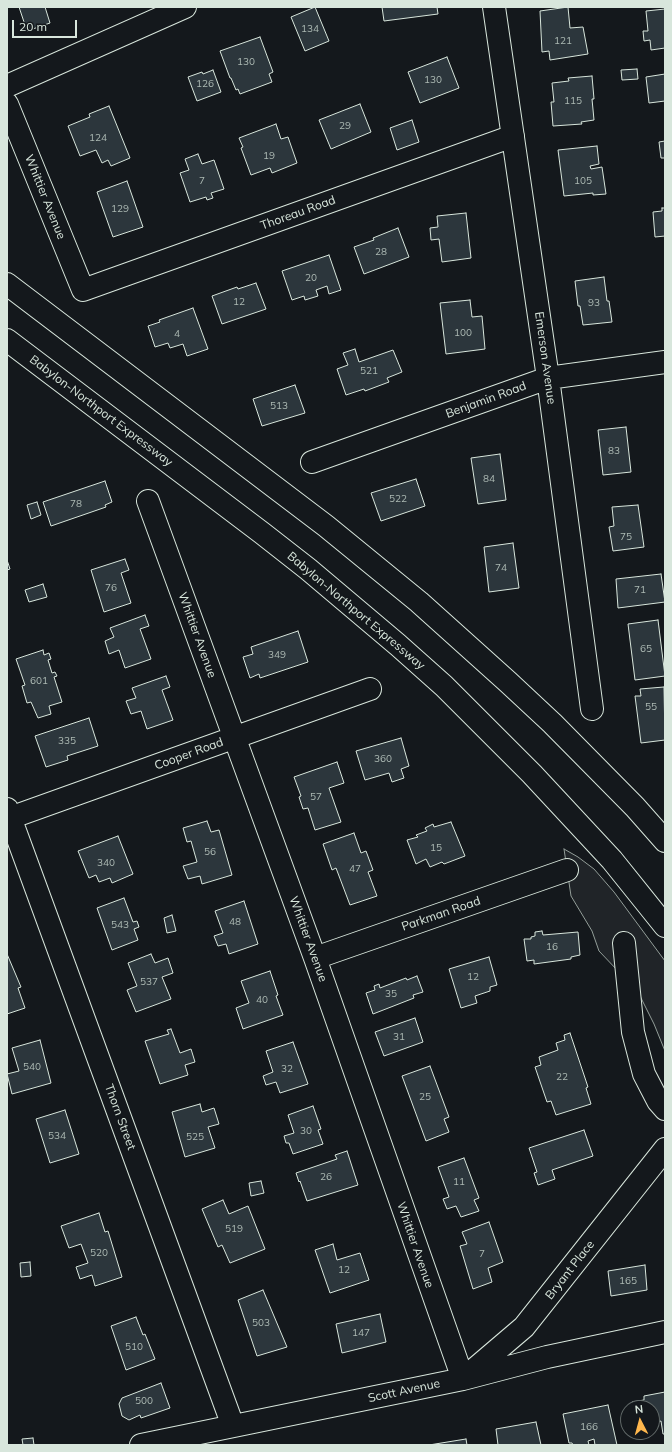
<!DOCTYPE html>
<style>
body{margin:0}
#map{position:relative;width:672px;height:1452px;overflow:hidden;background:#14181c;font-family:Mulish,sans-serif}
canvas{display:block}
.frame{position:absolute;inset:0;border:8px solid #d8e6dc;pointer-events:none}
.north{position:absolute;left:620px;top:1400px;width:40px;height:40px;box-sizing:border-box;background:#14181c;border:1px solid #626a69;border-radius:50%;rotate:354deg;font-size:11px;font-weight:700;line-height:16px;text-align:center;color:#d8e6dc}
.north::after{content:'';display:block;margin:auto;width:14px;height:18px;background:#ffb74d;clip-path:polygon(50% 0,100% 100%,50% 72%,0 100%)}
.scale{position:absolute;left:12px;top:20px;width:65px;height:18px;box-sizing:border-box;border:2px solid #d8e6dc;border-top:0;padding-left:5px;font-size:12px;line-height:14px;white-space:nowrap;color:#d8e6dc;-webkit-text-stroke:3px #14181c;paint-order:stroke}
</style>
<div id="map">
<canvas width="672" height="1452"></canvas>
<div class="frame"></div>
<div class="north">N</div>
<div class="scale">20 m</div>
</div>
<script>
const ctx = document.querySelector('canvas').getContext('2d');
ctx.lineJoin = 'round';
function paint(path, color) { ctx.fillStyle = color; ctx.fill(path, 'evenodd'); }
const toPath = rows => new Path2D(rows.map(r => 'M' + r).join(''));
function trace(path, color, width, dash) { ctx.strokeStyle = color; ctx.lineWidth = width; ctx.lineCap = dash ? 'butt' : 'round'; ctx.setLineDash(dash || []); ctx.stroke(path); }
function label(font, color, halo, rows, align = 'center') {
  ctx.font = font + ' Mulish,sans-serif'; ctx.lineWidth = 3; ctx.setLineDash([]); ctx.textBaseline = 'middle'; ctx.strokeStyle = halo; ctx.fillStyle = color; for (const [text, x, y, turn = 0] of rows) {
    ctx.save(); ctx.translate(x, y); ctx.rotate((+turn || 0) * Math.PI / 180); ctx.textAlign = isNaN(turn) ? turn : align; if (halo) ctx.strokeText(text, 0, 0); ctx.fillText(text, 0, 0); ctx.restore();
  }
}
const green = toPath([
 [564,849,578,857,594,869,614,892,665,961,665,1051,654,1024,638,992,599,951,592,931,571,896,564,849]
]);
const building = toPath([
 [19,7,45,7,50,23,27,31,19,7],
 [315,7,329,41,305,51,291,17,315,7],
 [382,7,437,7,438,14,384,21,382,7],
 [568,7,570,28,583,27,588,54,550,60,549,51,542,52,540,11,568,7],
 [665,9,665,48,651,50,650,40,644,41,643,31,648,31,646,11,665,9],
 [260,37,273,72,269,74,272,82,240,94,238,89,236,90,231,78,230,78,220,51,260,37],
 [447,57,459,88,420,103,408,72,447,57],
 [637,69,638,79,622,80,621,70,637,69],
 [213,70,221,92,197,101,188,77,202,72,203,74,213,70],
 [665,74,665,101,649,103,646,77,665,74],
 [592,76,594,99,592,99,594,120,581,122,582,124,553,126,551,102,554,102,552,83,569,81,568,78,592,76],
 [360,104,371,132,331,149,319,120,360,104],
 [109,106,130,158,111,166,108,160,102,163,96,150,80,156,68,126,90,117,89,114,109,106],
 [412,120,419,142,397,150,390,128,412,120],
 [276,124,281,139,288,137,297,163,272,173,270,168,251,175,241,148,243,147,239,138,276,124],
 [665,141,665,158,661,158,659,142,665,141],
 [597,146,599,164,590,166,591,169,602,167,606,194,593,195,593,193,564,196,558,150,597,146],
 [198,154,202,164,214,160,224,189,211,193,213,198,207,200,206,197,190,202,180,173,189,170,185,159,198,154],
 [127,181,143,227,113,237,97,192,127,181],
 [662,208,665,208,665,236,655,237,653,212,662,211,662,208],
 [466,213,471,258,442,262,439,239,431,240,430,228,438,227,437,216,466,213],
 [398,228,409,257,364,274,354,247,374,240,373,238,398,228],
 [329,255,341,290,329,294,327,286,316,290,318,296,305,300,304,296,292,300,282,271,329,255],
 [604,277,607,301,609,301,612,322,583,325,580,306,578,306,575,281,604,277],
 [256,283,266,309,222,324,212,296,237,287,238,289,256,283],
 [470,300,472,317,482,316,485,349,446,354,440,303,470,300],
 [193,308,208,349,187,356,183,344,170,348,168,343,155,347,148,326,160,322,159,320,193,308],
 [355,349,359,362,393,350,402,372,387,378,389,382,365,391,364,389,346,395,337,369,348,365,343,353,355,349],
 [295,385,305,413,262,426,253,399,295,385],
 [626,427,631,472,603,475,598,430,626,427],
 [500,454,506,500,478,504,471,458,500,454],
 [416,479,425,506,381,521,371,493,416,479],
 [105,481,112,502,105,505,106,507,51,526,43,502,105,481],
 [37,502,41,515,31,519,27,505,37,502],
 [638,505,644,547,613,551,609,527,614,526,612,507,638,505],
 [513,543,519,588,489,592,484,547,513,543],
 [125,559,129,570,121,573,131,603,104,612,91,570,125,559],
 [7,560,10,569,7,570,7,560],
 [661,574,665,602,618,608,616,579,661,574],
 [43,584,47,597,29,602,25,590,43,584],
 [145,615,149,626,140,629,151,659,125,668,119,650,109,654,105,641,114,637,110,628,145,615],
 [658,620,665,676,635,680,628,624,658,620],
 [298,631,308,662,260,678,259,674,250,678,243,657,253,654,251,647,298,631],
 [43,650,44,655,49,653,51,659,48,660,52,673,55,672,57,676,54,677,62,702,49,706,51,714,38,718,31,702,27,703,22,686,25,685,16,659,43,650],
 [166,676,170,687,162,690,173,720,147,729,141,711,131,714,126,701,136,698,132,688,166,676],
 [664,687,665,740,641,743,635,696,641,696,640,689,664,687],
 [89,718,98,746,67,756,68,760,46,767,35,736,89,718],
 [401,738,409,766,401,769,404,778,392,782,389,773,365,780,356,751,401,738],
 [337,762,344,783,329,788,341,822,315,830,308,808,303,809,299,797,301,796,294,777,337,762],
 [207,821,211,832,219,830,232,875,202,884,200,876,188,879,183,866,197,862,191,841,187,842,183,828,207,821],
 [451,822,465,856,444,864,442,862,430,867,426,859,416,864,407,840,418,837,416,835,427,831,425,828,433,824,434,827,451,822],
 [354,833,361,853,366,851,373,870,368,872,377,896,350,905,336,868,332,870,323,844,354,833],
 [118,836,133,874,112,883,110,878,99,882,96,875,89,878,78,851,118,836],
 [124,898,133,922,137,921,139,927,134,929,138,940,112,950,97,908,124,898],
 [244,901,258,944,229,954,226,944,218,946,214,936,223,933,215,911,244,901],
 [172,915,176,931,167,933,164,918,172,915],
 [542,931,543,935,578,932,580,955,571,957,571,959,534,964,534,960,527,961,524,939,531,939,531,937,535,936,535,932,542,931],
 [7,954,21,987,18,988,25,1008,7,1014,7,954],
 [151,954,155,963,168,958,173,973,162,977,171,999,136,1012,127,990,137,986,128,963,151,954],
 [489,957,497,985,490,987,490,991,475,996,477,1003,461,1008,449,969,489,957],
 [270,971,278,995,276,996,283,1015,243,1029,236,1008,249,1003,241,981,270,971],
 [417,976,423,992,413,995,414,998,373,1014,366,993,375,990,374,986,379,984,380,988,406,978,407,980,417,976],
 [415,1018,423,1042,384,1056,375,1032,415,1018],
 [171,1029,180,1053,191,1049,195,1062,185,1065,188,1075,160,1084,145,1041,169,1034,167,1030,171,1029],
 [570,1033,588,1087,586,1088,591,1104,556,1115,551,1101,547,1102,535,1067,541,1065,539,1057,558,1050,556,1043,565,1040,564,1035,570,1033],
 [40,1040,51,1083,12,1094,7,1074,19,1071,12,1048,40,1040],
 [293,1042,308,1084,280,1093,276,1082,266,1085,263,1076,273,1072,266,1051,293,1042],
 [430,1066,449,1117,444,1119,449,1132,426,1141,402,1076,430,1066],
 [200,1104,202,1112,214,1108,219,1124,208,1127,215,1148,185,1157,172,1112,200,1104],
 [313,1106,321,1129,318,1130,323,1144,293,1154,289,1143,286,1143,284,1136,294,1133,288,1115,313,1106],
 [65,1110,79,1154,50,1163,36,1119,65,1110],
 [584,1130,593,1156,552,1170,555,1179,538,1185,534,1173,537,1172,529,1148,584,1130],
 [347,1151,358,1185,307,1201,300,1181,299,1182,296,1173,337,1159,335,1155,347,1151],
 [464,1158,479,1198,474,1200,479,1211,461,1217,456,1206,447,1209,443,1199,449,1197,438,1167,464,1158],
 [261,1181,264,1193,251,1196,249,1183,261,1181],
 [223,1200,229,1214,248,1206,265,1249,230,1263,222,1245,218,1247,202,1209,223,1200],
 [99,1213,105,1232,108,1231,122,1277,95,1286,92,1275,80,1279,76,1267,88,1263,81,1244,69,1248,61,1226,99,1213],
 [489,1222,503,1262,488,1268,492,1282,473,1289,460,1246,467,1244,462,1232,489,1222],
 [333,1244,337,1260,360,1253,369,1280,330,1293,315,1250,333,1244],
 [30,1262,31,1276,21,1277,20,1263,30,1262],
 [645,1265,647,1290,611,1296,608,1271,645,1265],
 [263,1290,287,1347,257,1356,238,1300,263,1290],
 [380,1314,386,1342,342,1353,336,1324,380,1314],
 [136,1317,143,1335,145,1334,155,1359,126,1370,111,1326,136,1317],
 [161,1383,170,1408,141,1418,140,1415,129,1420,122,1416,119,1404,122,1398,161,1383],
 [665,1392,665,1434,663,1434,661,1421,652,1423,652,1408,634,1408,632,1402,644,1400,644,1396,665,1392],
 [608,1405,617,1445,595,1445,594,1439,588,1441,589,1445,573,1445,572,1443,569,1443,563,1414,608,1405],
 [536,1422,541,1445,498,1445,496,1429,536,1422],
 [33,1438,34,1445,23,1445,22,1439,33,1438],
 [466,1439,467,1445,429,1445,466,1439]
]);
const minor = toPath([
 [494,7,548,378,592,709],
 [7,86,185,7],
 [7,104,83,290,513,136],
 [312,462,548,378,665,362],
 [148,501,315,958,463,1379,524,1327,665,1149],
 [7,809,233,1426],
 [7,819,370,689],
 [624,943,633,1032,644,1074,658,1101,665,1109],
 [315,958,567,870],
 [141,1445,463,1379,547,1357,665,1332]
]);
const major = toPath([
 [7,284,326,526,419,602,508,682,552,723,635,807,665,841],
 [7,340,262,533,308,569,398,645,444,686,532,774,612,860,665,926]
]);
const numberNames = [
 ["134",310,29],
 ["121",563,41],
 ["130",246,62],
 ["130",433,80],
 ["126",205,84],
 ["115",573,101],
 ["29",345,126],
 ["124",98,138],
 ["19",269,156],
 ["7",202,181],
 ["105",583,181],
 ["129",120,209],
 ["28",381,252],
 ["20",311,278],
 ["12",239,302],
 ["93",594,303],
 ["100",463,333],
 ["4",177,334],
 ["521",369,371],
 ["513",279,406],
 ["83",614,451],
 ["84",489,479],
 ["522",398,499],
 ["78",76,504],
 ["75",626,537],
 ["74",501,568],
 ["76",111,588],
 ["71",640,590],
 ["65",646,649],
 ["349",277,655],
 ["601",39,681],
 ["55",651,707],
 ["335",67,741],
 ["360",383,759],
 ["57",316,797],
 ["15",436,848],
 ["56",210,852],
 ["340",106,863],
 ["47",355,869],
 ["48",235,922],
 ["543",120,925],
 ["16",552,947],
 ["12",473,977],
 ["537",149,982],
 ["35",391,994],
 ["40",262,1000],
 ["31",399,1037],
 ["540",32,1067],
 ["32",287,1069],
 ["22",562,1077],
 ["25",425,1097],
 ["30",306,1131],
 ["534",57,1136],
 ["525",195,1137],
 ["26",326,1177],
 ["11",459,1182],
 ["519",234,1229],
 ["520",99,1253],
 ["7",482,1254],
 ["12",344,1270],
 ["165",628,1281],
 ["503",261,1323],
 ["147",361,1333],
 ["510",134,1347],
 ["500",144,1401],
 ["166",589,1427]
];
const streetNames = [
 ["Whittier Avenue",45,197,68],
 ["Thoreau Road",298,213,-20],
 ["Emerson Avenue",545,358,82],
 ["Benjamin Road",486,400,-20],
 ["Babylon-Northport Expressway",101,411,37],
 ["Babylon-Northport Expressway",356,611,40],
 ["Whittier Avenue",197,635,70],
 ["Cooper Road",189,754,-20],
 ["Parkman Road",441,914,-19],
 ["Whittier Avenue",308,939,70],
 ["Thorn Street",120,1117,70],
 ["Whittier Avenue",415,1245,71],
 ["Bryant Place",570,1270,-52],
 ["Scott Avenue",404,1391,-12]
];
paint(green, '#202428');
trace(green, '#939e99', 1);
paint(building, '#2c363c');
trace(building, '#d8e6dc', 1);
trace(minor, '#d8e6dc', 24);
trace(major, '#d8e6dc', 24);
trace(minor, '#14181c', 22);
trace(major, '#14181c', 22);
label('10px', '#adbab4', null, numberNames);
label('12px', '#d8e6dc', '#14181c', streetNames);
</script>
